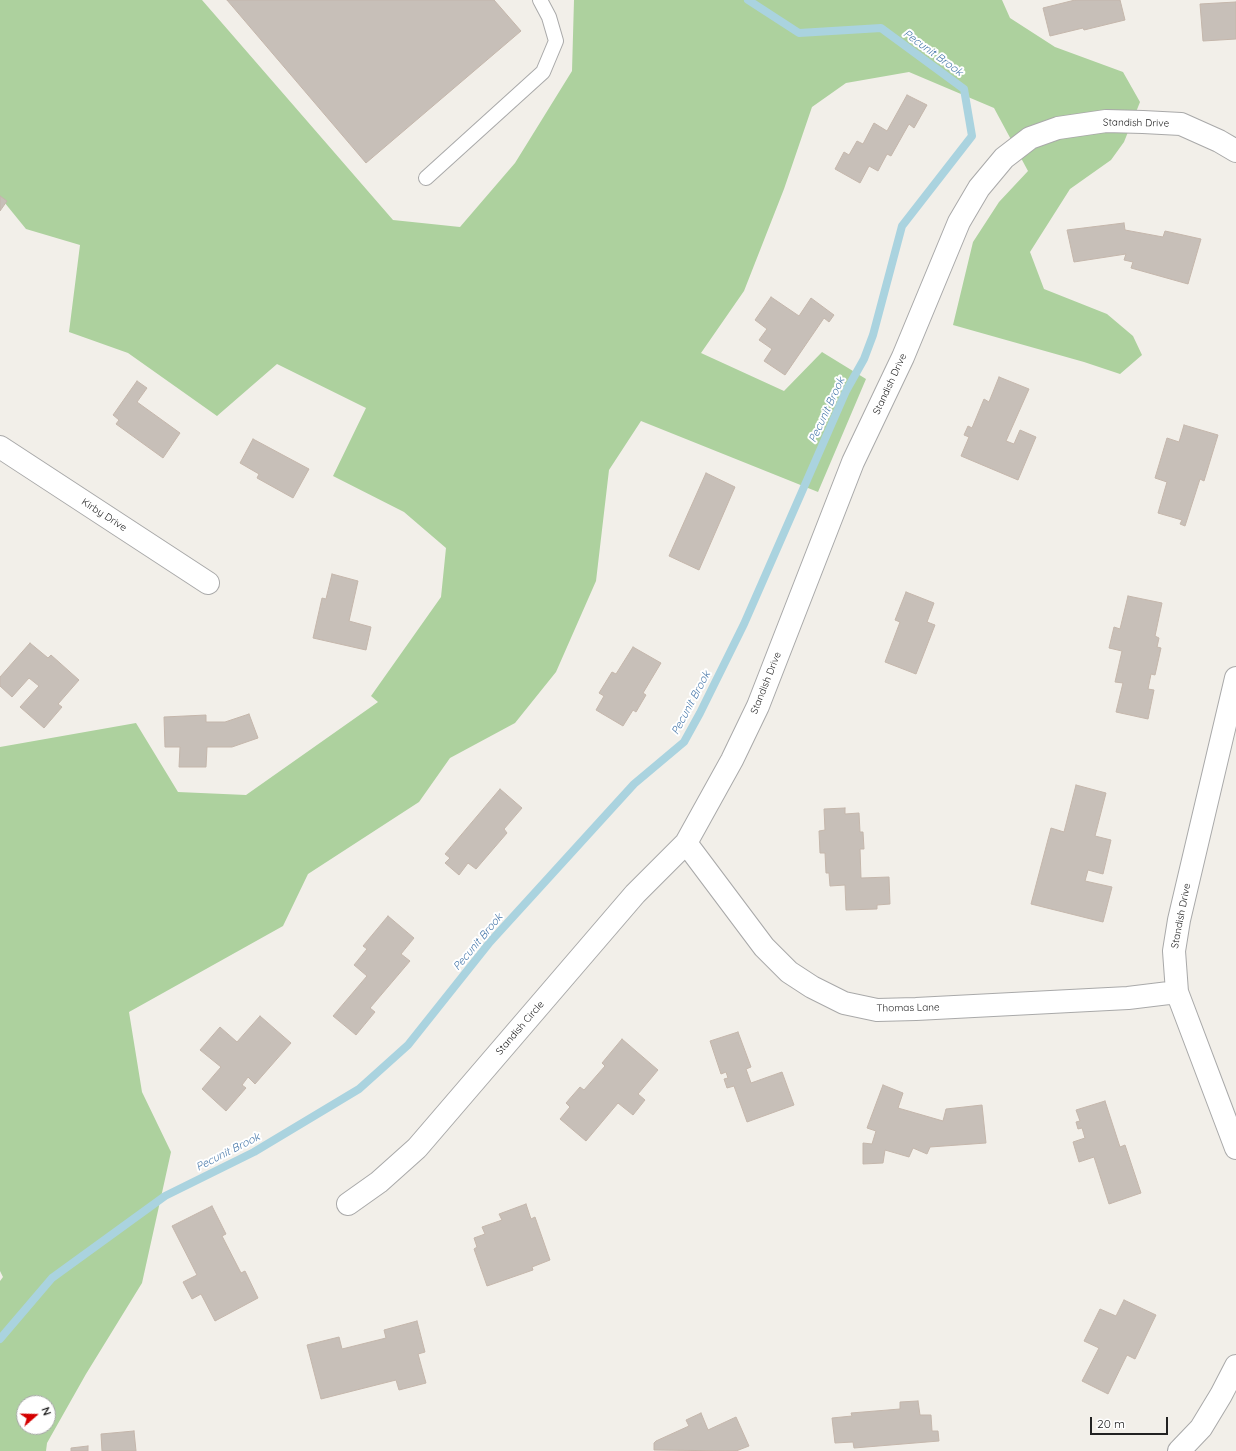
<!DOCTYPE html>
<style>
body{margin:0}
#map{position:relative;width:1236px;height:1451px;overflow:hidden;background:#f2efe9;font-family:Quicksand,sans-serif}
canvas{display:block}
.north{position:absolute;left:16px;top:1395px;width:40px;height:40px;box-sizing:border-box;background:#fff;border:1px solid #a7a7a7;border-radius:50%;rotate:70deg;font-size:11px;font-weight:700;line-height:16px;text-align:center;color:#222}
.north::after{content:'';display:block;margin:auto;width:14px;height:18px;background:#d40000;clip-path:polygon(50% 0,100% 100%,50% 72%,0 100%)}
.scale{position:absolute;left:1090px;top:1417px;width:78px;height:18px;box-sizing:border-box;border:2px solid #222;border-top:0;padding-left:5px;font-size:12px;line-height:14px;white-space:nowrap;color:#222;-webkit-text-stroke:3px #fff;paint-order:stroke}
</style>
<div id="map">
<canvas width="1236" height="1451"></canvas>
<div class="north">N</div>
<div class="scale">20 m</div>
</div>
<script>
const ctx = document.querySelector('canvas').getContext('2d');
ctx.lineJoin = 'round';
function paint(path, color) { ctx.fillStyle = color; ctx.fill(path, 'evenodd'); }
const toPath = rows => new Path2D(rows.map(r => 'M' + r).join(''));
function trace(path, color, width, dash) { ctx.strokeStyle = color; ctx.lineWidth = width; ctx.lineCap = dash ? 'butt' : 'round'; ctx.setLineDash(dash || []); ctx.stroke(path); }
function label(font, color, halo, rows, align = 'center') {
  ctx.font = font + ' Quicksand,sans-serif'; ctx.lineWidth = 4; ctx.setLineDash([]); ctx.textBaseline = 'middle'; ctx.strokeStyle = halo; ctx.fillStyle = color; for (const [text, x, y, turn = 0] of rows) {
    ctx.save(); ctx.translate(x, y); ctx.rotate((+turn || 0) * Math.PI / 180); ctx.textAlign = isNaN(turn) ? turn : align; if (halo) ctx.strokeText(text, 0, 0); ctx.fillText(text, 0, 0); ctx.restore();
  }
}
const forest = toPath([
 [0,0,202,0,393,220,460,227,515,163,572,71,574,0,1002,0,1010,18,1055,47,1123,72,1140,102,1124,142,1111,160,1070,189,1030,252,1044,289,1107,314,1133,336,1142,355,1120,374,1084,362,953,325,973,242,999,202,1028,171,994,108,909,72,846,83,812,107,784,189,744,291,701,353,784,391,822,352,866,379,818,492,641,421,609,470,596,581,556,672,515,723,450,758,419,802,308,874,283,926,129,1012,142,1092,171,1152,142,1283,86,1374,47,1443,46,1451,0,1451,0,1281,3,1277,0,1271,0,747,136,723,178,792,246,795,378,702,371,696,441,597,446,548,404,512,333,476,366,408,277,364,217,416,128,353,69,332,80,245,26,229,0,197],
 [24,1403,48,1403,48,1427,24,1427]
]);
const stream = toPath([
 [0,1339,52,1278,165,1196,254,1152,359,1089,408,1045,490,942,634,784,684,742,700,713,744,624,846,391,864,359,873,335,902,226,972,136,964,89,881,28,799,33,748,0]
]);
const building = toPath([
 [227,0,494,0,521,31,366,163,227,0],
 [1075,0,1120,0,1125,20,1084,30,1083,28,1050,36,1043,8,1075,0],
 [1236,2,1236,39,1203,41,1200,4,1236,2],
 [907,95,927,105,914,128,909,124,891,156,887,154,878,171,869,166,860,183,835,169,844,152,849,155,857,141,863,144,874,123,887,131,907,95],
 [0,196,7,201,0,211,0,196],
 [1124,223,1125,230,1163,237,1165,231,1201,239,1188,284,1131,268,1133,262,1124,260,1126,254,1074,262,1067,230,1124,223],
 [771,297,799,316,811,298,834,315,829,322,824,318,785,375,764,361,772,349,759,340,767,329,755,320,771,297],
 [999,377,1029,389,1006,441,1014,444,1020,430,1036,437,1018,480,961,456,969,437,964,435,968,426,972,428,984,399,989,402,999,377],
 [137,381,147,388,137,402,180,433,163,458,116,424,119,420,113,415,137,381],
 [1184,425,1218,435,1204,481,1200,479,1185,526,1180,524,1182,520,1158,513,1167,482,1155,478,1167,438,1179,442,1184,425],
 [253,439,309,469,293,498,257,478,259,474,240,463,253,439],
 [706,473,735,487,699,570,669,556,706,473],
 [332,574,358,581,349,621,371,627,366,650,313,638,322,598,326,599,332,574],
 [906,592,934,603,927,622,935,625,916,674,885,662,900,622,895,620,906,592],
 [1128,596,1162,603,1155,636,1159,638,1157,647,1161,648,1155,675,1151,674,1148,689,1154,690,1148,719,1116,712,1123,683,1115,682,1122,651,1109,648,1114,627,1120,629,1128,596],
 [30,643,48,658,51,655,79,680,58,704,62,707,44,728,20,707,39,686,29,678,12,697,0,686,0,677,30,643],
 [633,647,661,663,643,693,646,695,636,712,633,710,623,726,596,710,604,696,599,693,612,672,616,674,633,647],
 [249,714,258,738,232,747,207,747,206,767,179,767,180,747,165,747,164,717,206,715,206,722,225,722,249,714],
 [1076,785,1106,793,1095,836,1111,840,1103,874,1088,870,1085,881,1112,887,1103,922,1031,904,1051,828,1064,832,1076,785],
 [500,789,522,808,504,829,507,833,476,869,468,863,459,875,445,863,450,858,445,854,500,789],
 [845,808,845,814,859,813,860,832,863,832,864,849,860,849,861,878,889,877,890,904,877,905,877,909,846,910,845,885,830,886,829,873,826,873,825,853,820,853,819,831,825,830,824,809,845,808],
 [388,916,414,938,401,954,410,961,370,1008,375,1012,356,1035,333,1016,367,976,354,965,367,949,363,946,388,916],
 [260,1016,291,1043,255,1084,248,1077,242,1085,246,1088,226,1111,202,1089,221,1067,200,1050,220,1027,237,1042,260,1016],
 [738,1032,751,1067,746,1069,751,1083,782,1072,794,1105,747,1122,734,1086,727,1088,724,1079,728,1078,726,1072,721,1074,710,1041,738,1032],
 [622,1039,658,1070,638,1094,645,1100,633,1115,618,1103,586,1141,560,1119,570,1107,566,1103,580,1087,584,1090,605,1066,602,1063,622,1039],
 [883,1085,903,1093,898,1108,943,1121,946,1109,982,1105,986,1143,930,1147,927,1154,913,1148,909,1157,885,1150,883,1163,863,1164,863,1143,872,1144,876,1131,867,1128,883,1085],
 [1105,1101,1120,1147,1125,1145,1141,1193,1109,1204,1094,1157,1079,1162,1073,1142,1085,1138,1082,1128,1078,1129,1076,1122,1080,1121,1076,1110,1105,1101],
 [526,1204,531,1219,535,1217,550,1260,532,1267,533,1270,487,1286,474,1249,477,1247,474,1238,485,1234,482,1227,502,1220,499,1214,526,1204],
 [212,1206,226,1234,222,1236,241,1273,245,1271,258,1298,215,1321,201,1294,192,1299,183,1282,197,1275,172,1226,212,1206],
 [1124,1300,1156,1315,1135,1359,1127,1355,1108,1394,1082,1381,1099,1348,1084,1341,1100,1309,1116,1316,1124,1300],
 [417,1321,425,1352,418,1354,426,1383,399,1390,396,1380,321,1399,307,1345,339,1337,342,1349,386,1338,384,1330,417,1321],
 [918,1401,920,1415,931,1415,932,1431,938,1431,939,1441,854,1448,853,1442,835,1443,832,1418,852,1416,851,1413,900,1409,900,1402,918,1401],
 [701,1413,708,1430,736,1417,749,1446,736,1451,654,1450,654,1443,656,1441,689,1426,686,1420,701,1413],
 [134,1431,136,1451,102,1451,101,1434,134,1431],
 [88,1446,88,1451,71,1451,71,1448,88,1446]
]);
const lane = toPath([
 [426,178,543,72,556,41,549,17,540,0]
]);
const street = toPath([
 [0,447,208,583],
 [1236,678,1179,920,1174,951,1177,992,1236,1148],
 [686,843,764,947,789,972,812,987,844,1003,877,1010,916,1009,1128,998,1177,992],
 [348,1204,379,1182,417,1148,635,894,686,843,732,760,758,706,853,462,903,357,959,222,979,188,1004,158,1030,138,1058,128,1106,121,1143,122,1181,124,1219,141,1236,151],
 [1179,1451,1201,1428,1221,1395,1236,1366]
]);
const streetNames = [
 ["Standish Drive",1136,123,1],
 ["Standish Drive",890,384,-65],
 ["Kirby Drive",104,515,33],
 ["Standish Drive",766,683,-68],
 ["Standish Drive",1181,916,-79],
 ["Thomas Lane",908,1008,-1],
 ["Standish Circle",520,1028,-49]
];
const waterNames = [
 ["Pecunit Brook",933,53,36],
 ["Pecunit Brook",827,410,-65],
 ["Pecunit Brook",691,703,-62],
 ["Pecunit Brook",478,942,-50],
 ["Pecunit Brook",228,1152,-27]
];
paint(forest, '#add19e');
trace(stream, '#aad3df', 8);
paint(building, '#c7bfb8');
trace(building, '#c4b6ab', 1);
trace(lane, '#a9a9a9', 16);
trace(street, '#a9a9a9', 24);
trace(lane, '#fff', 14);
trace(street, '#fff', 22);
label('10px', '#222', '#fff', streetNames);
label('italic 11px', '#4a7aab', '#fff', waterNames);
</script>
